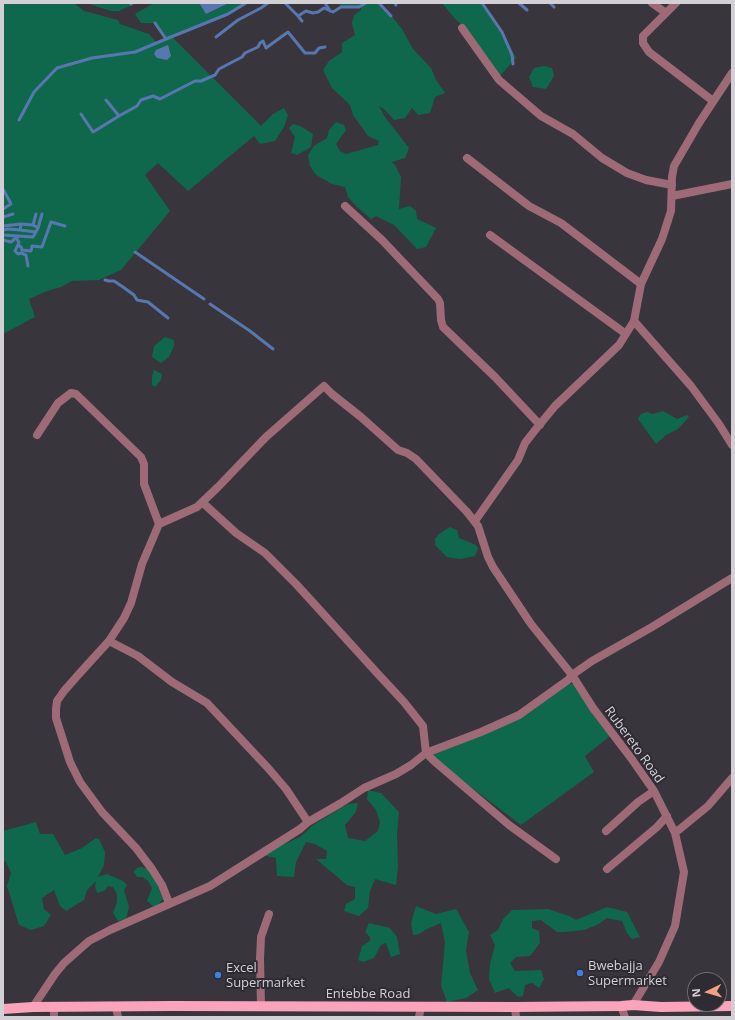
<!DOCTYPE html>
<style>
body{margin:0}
#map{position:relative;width:735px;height:1020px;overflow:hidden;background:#38353c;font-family:"Open Sans",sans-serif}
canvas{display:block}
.frame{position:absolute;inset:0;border:4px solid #d2d0d5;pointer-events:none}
.north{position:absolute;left:687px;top:972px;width:40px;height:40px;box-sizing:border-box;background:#2e2b32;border:1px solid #706d73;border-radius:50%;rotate:265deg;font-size:11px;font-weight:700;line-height:16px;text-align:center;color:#d2d0d5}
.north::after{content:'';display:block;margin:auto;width:14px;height:18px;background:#f39f83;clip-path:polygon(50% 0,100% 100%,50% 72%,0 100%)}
</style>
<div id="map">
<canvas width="735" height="1020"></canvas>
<div class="frame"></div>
<div class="north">N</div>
</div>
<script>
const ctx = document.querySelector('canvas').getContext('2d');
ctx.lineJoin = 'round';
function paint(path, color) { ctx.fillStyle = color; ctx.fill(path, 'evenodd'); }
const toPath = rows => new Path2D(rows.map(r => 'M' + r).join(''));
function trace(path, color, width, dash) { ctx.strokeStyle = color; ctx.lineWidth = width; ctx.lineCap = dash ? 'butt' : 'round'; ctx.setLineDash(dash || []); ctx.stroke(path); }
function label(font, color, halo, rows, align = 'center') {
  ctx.font = font + ' "Open Sans",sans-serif'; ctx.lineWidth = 4; ctx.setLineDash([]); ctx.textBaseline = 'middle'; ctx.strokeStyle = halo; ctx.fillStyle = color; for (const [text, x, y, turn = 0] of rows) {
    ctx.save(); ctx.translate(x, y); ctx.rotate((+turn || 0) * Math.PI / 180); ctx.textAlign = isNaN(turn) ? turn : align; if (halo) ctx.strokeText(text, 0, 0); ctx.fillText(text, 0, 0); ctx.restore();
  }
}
const green = toPath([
 [3,3,74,3,84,11,118,20,120,24,149,34,156,42,166,38,155,23,141,23,135,14,154,3,199,3,206,14,229,3,246,3,228,14,172,37,261,126,273,114,284,108,288,115,284,127,275,141,260,144,254,136,188,191,158,163,145,175,170,211,121,270,99,280,72,281,61,287,47,291,29,299,35,317,3,334],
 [86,3,137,3,119,11,111,11],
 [338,3,381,3,402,29,413,49,431,68,436,80,445,93,435,97,430,113,418,115,412,108,405,118,394,120,385,110,379,106,385,117,409,148,405,158,392,162,395,165,401,177,399,209,410,206,416,211,417,219,436,228,426,247,417,249,394,225,376,216,371,219,357,207,348,197,345,187,332,184,316,175,310,166,308,155,314,146,327,138,329,130,336,122,344,125,346,130,336,144,340,151,346,154,378,145,379,141,368,136,353,115,350,105,332,88,323,70,329,61,342,52,342,43,355,35,352,23,354,15,361,10,361,6,341,7],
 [442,3,483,4,503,32,516,58,500,76,464,26,456,20],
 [544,66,552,68,554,76,546,89,533,87,529,77,534,68],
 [293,124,300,126,313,134,311,147,297,155,291,153,295,137,289,128],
 [165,337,174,340,174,346,169,357,161,363,152,357,154,346],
 [154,370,162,374,161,380,155,387,152,385,152,376],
 [663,411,677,419,687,415,689,417,678,429,666,435,656,444,638,419,641,414,647,412,652,414],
 [450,527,457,530,459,538,476,545,478,549,475,556,460,559,447,557,435,545,435,539,439,534],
 [567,684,574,684,610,736,585,756,594,772,521,825,430,756,521,716],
 [368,790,381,793,399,812,397,834,398,867,396,885,375,879,370,891,368,908,359,916,344,911,346,904,355,899,355,887,347,885,316,859,326,859,327,851,315,844,306,842,296,862,294,877,277,876,276,858,262,855,277,847,300,837,313,825,348,804,358,803,356,812,345,825,348,838,365,841,378,831,380,822,376,810,367,799],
 [36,822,40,834,53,834,65,855,82,848,96,838,99,839,105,852,104,865,98,877,107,874,123,881,127,885,124,890,129,907,126,919,118,921,113,913,117,902,117,894,113,887,108,886,104,891,97,893,95,886,96,881,87,890,84,900,66,911,60,906,54,890,42,898,44,909,51,915,44,926,31,930,19,925,7,886,11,873,6,862,3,860,3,831],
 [141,867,149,869,153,874,163,899,155,908,147,901,152,888,148,881,143,877,137,877,134,872,137,868],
 [416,906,436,914,456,909,469,932,466,950,470,973,478,990,466,998,447,1002,441,986,445,942,441,923,427,929,419,934,413,935,411,923],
 [607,907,627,912,640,937,632,939,627,933,622,921,607,918,599,924,584,930,564,932,557,932,541,920,532,921,532,928,539,931,540,943,530,956,516,957,510,963,515,971,541,970,544,979,539,988,532,983,525,985,523,996,518,997,509,988,495,993,489,979,490,964,495,945,490,935,498,930,503,919,512,910,548,909,569,916,576,920],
 [369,923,390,928,397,937,400,954,391,957,386,943,381,945,374,958,363,962,358,960,362,946,370,941,370,937,365,932]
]);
const water = toPath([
 [199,3,229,3,206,14],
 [168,45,171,56,167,60,157,58,154,54,156,50]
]);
const stream = toPath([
 [285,3,298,16,302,21],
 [325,3,330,11],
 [379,3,391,16],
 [395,3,396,5],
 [482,3,502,32,512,55,513,64],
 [519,3,527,10],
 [550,3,554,7],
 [131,4,132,3],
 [298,16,306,11,313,13,318,12,324,8,333,12,341,7,359,7,366,3],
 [155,23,166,39,228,14,246,3],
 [216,37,238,20,261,8,268,3],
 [106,100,119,116,137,106,141,100,153,96,160,99,195,81,201,81,215,75,219,69,242,57,245,53,258,47,260,43,263,41,266,48,288,32,305,53,315,53,319,48,325,47],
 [81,114,93,132,119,116],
 [19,120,34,92,57,68,92,58,135,52,166,39],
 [3,189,11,204,3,209],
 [3,217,13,214],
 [33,225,36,214],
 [3,226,21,224,33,225,38,228],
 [3,230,8,229,20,230,21,224],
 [20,230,36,232],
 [3,235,33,237,38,228,42,214],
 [16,238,19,242,18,245,21,247,22,250,31,251,32,246,42,247,51,222,65,226],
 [3,240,11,242,17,237],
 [18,245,15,251,18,254,21,253,26,255,28,266],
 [135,252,204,299],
 [105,280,109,281,114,281,123,287,134,295,137,300,148,302,168,318],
 [210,304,250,331,273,349]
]);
const street = toPath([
 [652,3,666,13],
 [676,3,643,36,643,43,649,52,713,101],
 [462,28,499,80,541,116,573,134,602,158,627,173,646,180,672,185],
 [732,73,699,123,674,166,672,177,671,211,662,239,641,284,634,321,691,386,719,424,732,445],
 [467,158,529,206,561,223,641,284],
 [672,196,732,184],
 [345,206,382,240,438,299,440,303,441,320,443,327,495,377,540,425],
 [490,235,626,334],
 [37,435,58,403,71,393,76,394,141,457,144,464,144,484,159,524],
 [202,502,236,533,265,553,297,585,378,674,404,702,423,726,426,753,434,761,509,825,556,859],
 [475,521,518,460,525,443,536,429,555,406,619,345,634,321],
 [109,641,138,656,172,682,207,703,268,768,286,789,308,822],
 [606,831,638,802,654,791],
 [675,833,708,806,732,778],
 [607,869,657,827,667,816],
 [633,1005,659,962,675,926,684,872,675,833,654,791,631,758,593,708,572,675,592,661,652,627,732,578],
 [261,1006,260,959,261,937,269,914],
 [621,1006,625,1017],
 [33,1007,55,974,64,963,89,941,110,930,210,886,300,829,308,822,341,803,364,788,396,774,411,765,426,753,481,732,519,715,568,680,572,675,531,624,493,567,488,557,478,526,467,512,416,459,407,453,398,450,361,417,332,394,324,386,266,437,218,487,197,507,159,524,142,564,131,603,124,618,109,641,79,674,64,691,57,701,56,709,56,718,70,762,80,782,102,812,136,848,152,869,162,885,169,903],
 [116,1007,118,1017],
 [515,1007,516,1017],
 [54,1017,54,1007],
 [419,1017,421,1007]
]);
const primary = toPath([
 [3,1009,33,1007,172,1006,515,1007,621,1006,633,1005,661,1007,732,1006]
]);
const markers = [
 [580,973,4,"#3f7fe0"],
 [218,975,4,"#3f7fe0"]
];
const streetNames = [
 ["Rubereto Road",634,745,54],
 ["Entebbe Road",368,994]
];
const poiNames = [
 ["Bwebajja",588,966],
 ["Supermarket",588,981],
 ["Excel",226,968],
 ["Supermarket",226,983]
];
paint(green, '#0f684b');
paint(water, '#5877b1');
trace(stream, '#5877b1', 3);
trace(street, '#9f6a78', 8);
trace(primary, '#faa3ba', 10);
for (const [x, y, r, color] of markers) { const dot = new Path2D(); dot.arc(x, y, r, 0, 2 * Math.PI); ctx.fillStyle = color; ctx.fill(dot); trace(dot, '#2e2b32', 1.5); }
label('13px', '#d2d0d5', '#2e2b32', streetNames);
label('13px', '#d2d0d5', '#2e2b32', poiNames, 'left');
</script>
